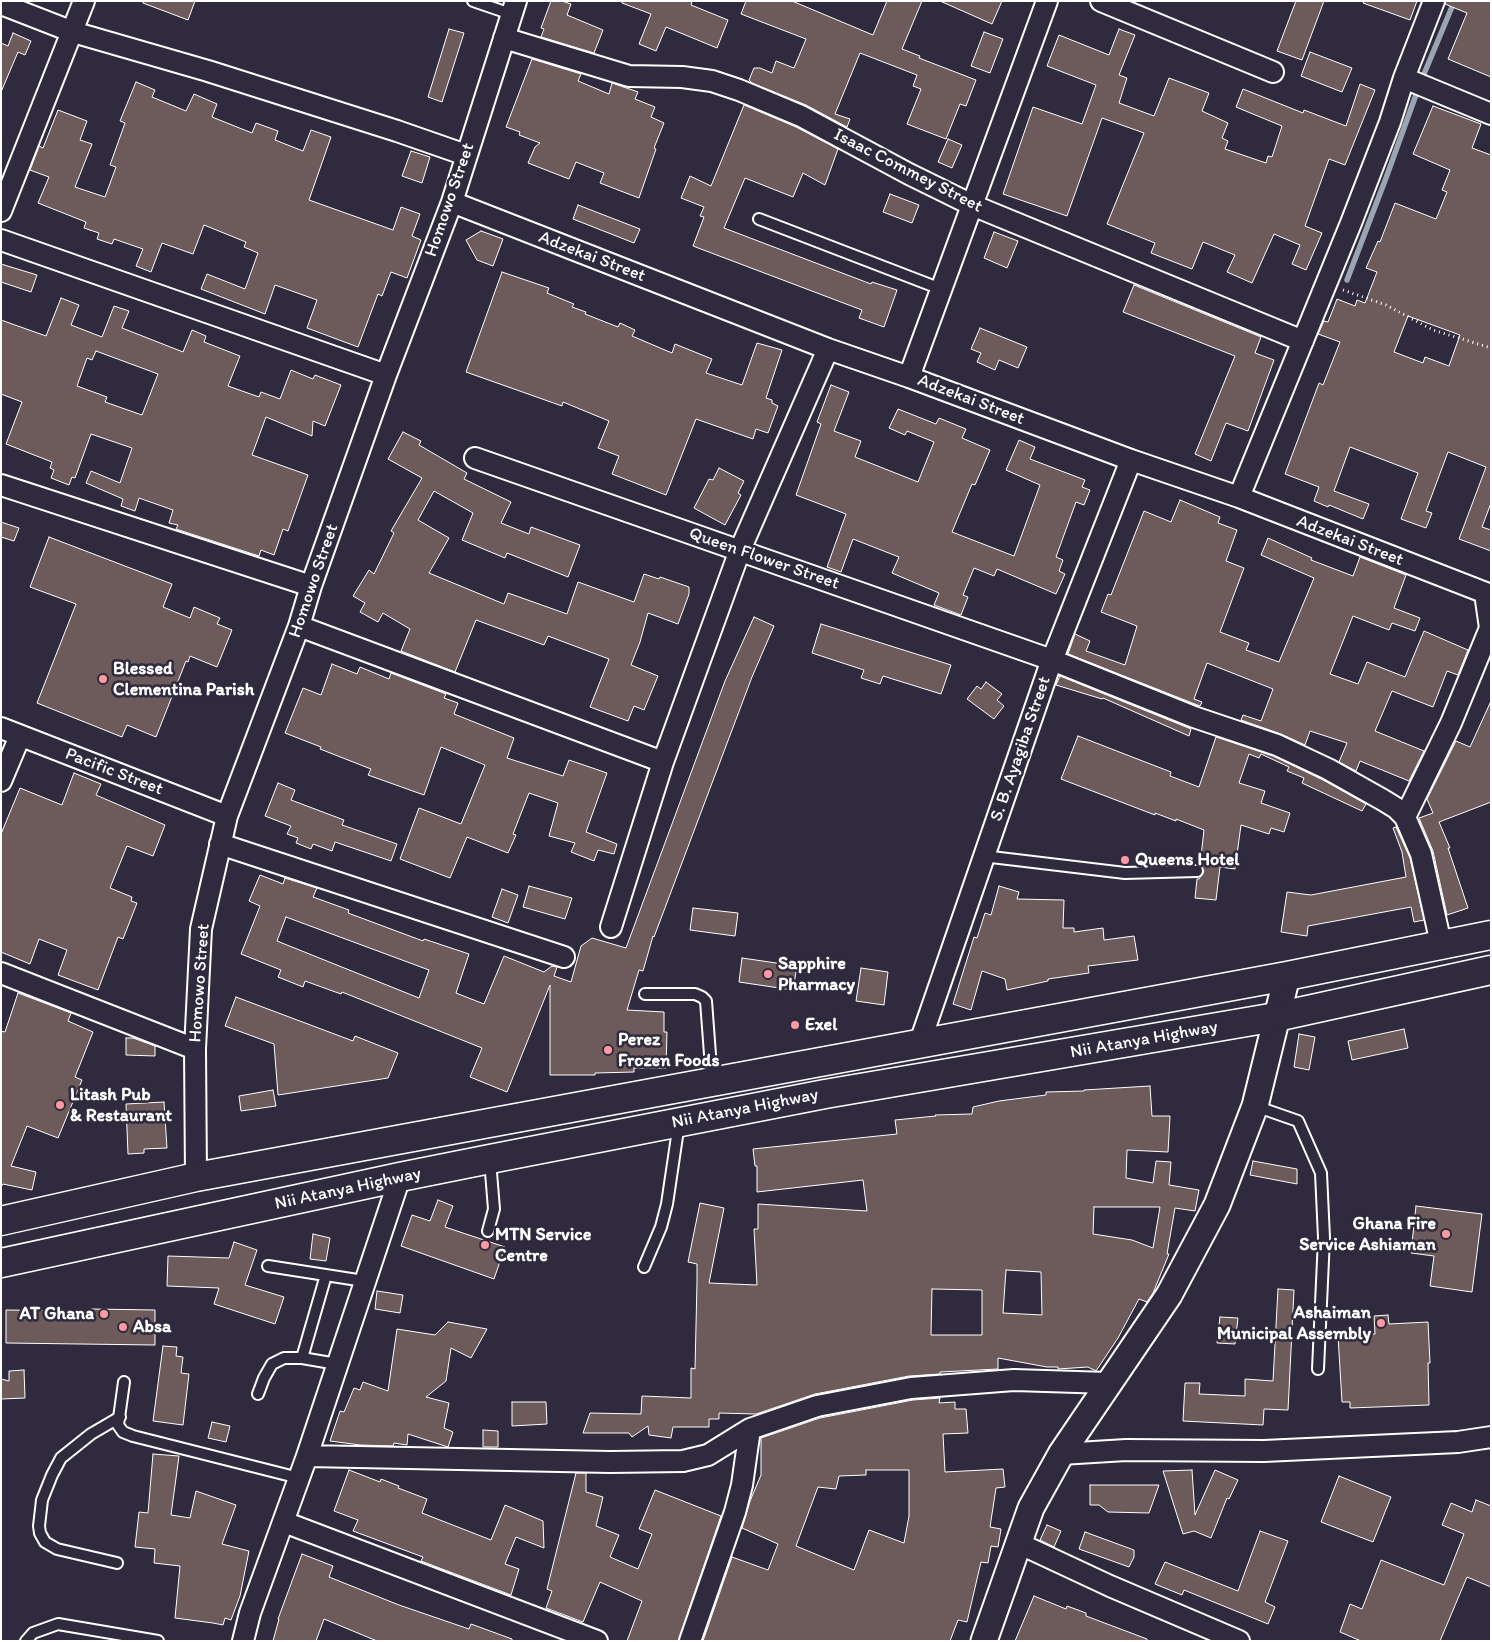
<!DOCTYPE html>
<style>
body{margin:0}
#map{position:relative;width:1492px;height:1642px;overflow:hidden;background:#2f2a3d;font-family:Itim,sans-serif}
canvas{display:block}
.frame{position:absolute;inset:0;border:2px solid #fff;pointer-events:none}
</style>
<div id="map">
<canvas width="1492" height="1642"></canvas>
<div class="frame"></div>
</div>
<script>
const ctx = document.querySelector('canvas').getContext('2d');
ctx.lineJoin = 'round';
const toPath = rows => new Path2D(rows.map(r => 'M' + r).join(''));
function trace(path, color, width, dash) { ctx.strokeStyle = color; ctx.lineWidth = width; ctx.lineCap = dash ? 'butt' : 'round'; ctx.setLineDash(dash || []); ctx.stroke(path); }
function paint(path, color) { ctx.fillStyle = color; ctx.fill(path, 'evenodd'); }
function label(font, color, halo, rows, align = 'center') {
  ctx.font = font + ' Itim,sans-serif'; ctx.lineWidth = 5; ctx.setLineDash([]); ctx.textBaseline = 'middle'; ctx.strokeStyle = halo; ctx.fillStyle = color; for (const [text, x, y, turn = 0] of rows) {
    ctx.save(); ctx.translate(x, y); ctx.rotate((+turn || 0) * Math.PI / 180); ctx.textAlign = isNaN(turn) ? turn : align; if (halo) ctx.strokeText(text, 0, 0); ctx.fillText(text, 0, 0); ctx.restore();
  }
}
const stream = toPath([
 [1424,74,1454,2],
 [1347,280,1386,178,1417,92]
]);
const building = toPath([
 [143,1,195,1,188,20,143,3,143,1],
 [551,1,562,1,571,4,567,15,603,30,594,53,541,37,544,29,541,28,551,1],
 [622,1,692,1,691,5,728,20,717,48,666,27,656,51,639,44,651,14,622,3,622,1],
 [746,1,792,1,873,35,887,1,922,1,902,49,920,56,919,58,976,80,966,106,960,104,946,139,907,124,921,89,913,86,917,75,860,53,835,114,850,119,847,127,806,105,752,83,749,80,754,68,760,68,772,73,776,61,794,68,806,39,741,14,746,1],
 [940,1,1002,1,992,24,940,1],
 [1296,1,1324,1,1302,60,1277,51,1296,1],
 [1364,1,1417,1,1410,20,1363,3,1364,1],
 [1446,1,1491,1,1491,77,1448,59,1467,13,1445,4,1446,1],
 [449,29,464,33,442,102,428,97,449,29],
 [1119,29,1135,35,1119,75,1127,78,1119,103,1154,116,1169,78,1209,93,1202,111,1228,123,1222,138,1228,141,1225,149,1266,163,1268,156,1272,157,1282,126,1236,107,1243,89,1303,113,1304,110,1346,126,1360,84,1375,90,1345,165,1329,159,1305,226,1322,233,1306,270,1292,264,1300,245,1274,234,1252,283,1227,272,1235,255,1203,242,1192,269,1151,253,1155,243,1107,224,1144,133,1102,118,1067,216,1003,194,1033,107,1082,124,1096,85,1047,66,1059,35,1109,55,1119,29],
 [984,32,1003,39,990,73,971,66,984,32],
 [13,33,31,41,25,55,18,52,1,92,1,43,8,46,13,33],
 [1310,52,1352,68,1342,92,1301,76,1310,52],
 [532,59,581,74,578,81,609,94,612,83,638,92,635,99,655,107,651,117,664,123,654,148,656,149,639,198,600,183,604,173,576,162,569,179,528,163,535,147,540,143,519,135,520,132,506,127,532,59],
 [136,82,155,90,152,97,186,111,194,94,217,104,212,117,252,133,256,123,278,131,275,140,303,151,311,130,331,137,309,200,393,230,401,207,420,214,412,236,421,240,407,278,391,272,382,296,378,294,358,347,307,328,317,300,275,285,265,314,201,289,207,274,245,289,258,253,244,247,246,242,204,225,193,254,162,243,151,272,136,266,143,249,114,239,112,244,97,239,99,233,84,228,86,222,38,203,49,177,30,170,39,146,43,148,58,110,87,121,80,140,92,144,75,187,105,197,116,167,110,165,125,123,120,121,136,82],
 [744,105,796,127,838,149,825,185,803,173,793,197,745,178,724,228,871,284,872,282,897,290,884,327,859,318,862,310,693,246,704,217,700,216,704,207,681,198,690,176,711,186,744,105],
 [1433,106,1481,124,1472,148,1491,155,1491,503,1482,527,1491,530,1491,551,1459,539,1486,467,1448,452,1426,511,1432,513,1426,528,1401,519,1418,473,1350,447,1334,491,1369,504,1363,519,1329,505,1328,507,1314,501,1319,487,1285,474,1319,383,1323,385,1340,342,1318,334,1324,321,1328,322,1337,299,1355,306,1357,300,1365,303,1377,272,1366,268,1378,241,1380,242,1395,203,1436,219,1447,192,1442,190,1450,170,1413,154,1433,106],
 [1408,316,1460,335,1449,366,1425,357,1423,363,1394,352,1408,316],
 [948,139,962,145,952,168,938,162,948,139],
 [411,151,430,157,422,183,402,176,411,151],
 [890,194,919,205,912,223,883,212,890,194],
 [578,205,640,229,634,243,573,219,578,205],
 [481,231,503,239,493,266,477,260,466,240,481,231],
 [994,232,1018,241,1007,268,984,258,994,232],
 [1,264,37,275,31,292,1,282,1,264],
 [502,272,549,288,547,293,574,304,572,307,586,312,585,314,618,327,620,323,635,330,632,336,672,353,675,344,712,359,706,373,742,385,757,343,782,350,766,398,772,400,772,403,778,406,768,433,756,429,753,439,696,419,666,495,612,474,619,456,598,448,609,421,563,402,562,406,466,372,502,272],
 [1134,285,1261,337,1255,353,1274,360,1248,431,1226,423,1211,461,1195,454,1235,356,1123,312,1134,285],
 [61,298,79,305,71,325,102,337,114,306,129,311,122,328,183,352,192,330,206,336,204,342,240,356,228,386,259,397,261,392,280,399,291,370,313,379,315,375,341,385,325,426,313,421,312,436,266,417,252,455,308,475,288,531,283,529,274,555,261,550,259,556,176,529,178,525,169,523,173,510,139,498,135,511,121,506,123,499,86,483,91,471,120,483,132,448,91,434,75,478,72,477,69,485,51,478,54,470,50,468,52,462,6,444,22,402,1,394,1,320,46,336,61,298],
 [96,351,158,374,142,415,105,402,107,397,77,386,87,358,92,360,96,351],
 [980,328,1027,347,1018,368,999,360,995,370,977,362,981,353,971,349,980,328],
 [831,385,849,392,834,431,861,441,855,457,918,482,934,442,907,431,905,435,889,428,898,409,936,424,939,418,966,429,962,438,990,450,975,485,972,484,952,532,1014,556,1040,485,1006,470,1019,440,1035,447,1030,459,1085,480,1082,487,1090,490,1084,505,1076,502,1056,557,1063,560,1059,571,1065,574,1056,594,997,569,994,576,974,568,963,595,968,597,961,615,934,605,939,593,892,573,899,557,853,539,841,572,827,567,846,514,796,495,821,424,817,422,831,385],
 [403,432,421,441,419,445,467,473,464,479,511,502,501,523,529,534,531,527,580,545,568,577,507,553,505,558,462,540,473,513,434,491,418,520,449,538,429,573,504,604,508,593,567,614,578,582,634,602,644,574,659,579,660,577,689,587,689,594,678,624,648,613,640,642,631,665,658,676,644,710,634,706,628,721,590,707,609,659,548,636,544,645,476,620,455,672,401,651,410,629,383,613,378,622,360,612,365,603,353,596,369,570,374,574,394,533,391,531,422,478,388,459,403,432],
 [719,468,744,481,738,493,741,495,725,525,694,508,709,479,713,480,719,468],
 [1180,500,1220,517,1218,523,1237,530,1226,561,1244,568,1220,632,1249,643,1246,650,1279,662,1314,578,1261,555,1268,538,1312,558,1311,560,1353,576,1360,557,1406,575,1394,608,1420,618,1415,631,1392,623,1389,630,1353,616,1330,674,1358,684,1367,662,1405,677,1424,631,1468,650,1458,675,1447,671,1433,707,1392,691,1375,731,1424,751,1409,781,1360,761,1356,771,1339,762,1347,743,1310,731,1305,745,1281,734,1241,720,1243,715,1261,721,1273,689,1207,663,1194,699,1202,702,1200,706,1068,654,1075,634,1090,641,1086,651,1125,665,1137,626,1101,612,1108,594,1111,595,1144,511,1171,522,1180,500],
 [1,522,19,528,14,541,1,537,1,522],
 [49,537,172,584,163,607,190,618,194,607,220,618,217,624,232,630,217,667,190,656,188,662,186,661,156,737,127,725,122,737,37,703,76,604,30,587,49,537],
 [754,617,774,626,752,677,654,937,653,936,643,971,639,970,627,1010,664,1012,664,1032,667,1032,666,1068,634,1068,634,1072,595,1073,595,1075,550,1075,550,985,507,1092,470,1077,482,1048,342,992,341,994,305,981,303,987,278,977,281,970,241,954,260,906,249,901,260,875,283,884,285,878,317,888,313,897,349,910,348,913,423,941,424,939,469,954,456,993,484,1004,504,956,544,972,552,966,557,967,554,976,571,982,581,946,592,938,626,948,725,681,754,617],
 [286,917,429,970,419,998,277,941,286,917],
 [821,624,951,665,941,694,883,676,880,684,861,678,864,670,812,653,821,624],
 [332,664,357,674,360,667,389,679,391,673,446,694,444,698,458,703,454,714,514,738,507,758,563,776,569,760,607,773,586,832,617,844,614,854,598,850,594,861,571,852,575,843,549,836,558,803,529,793,513,834,516,835,508,853,467,837,450,878,400,859,419,808,461,824,485,765,441,747,424,795,368,775,371,769,320,749,321,747,285,733,303,688,321,695,332,664],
 [1060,676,1191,729,1189,736,1103,698,1102,699,1056,685,1060,676],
 [986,682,1002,694,997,700,1004,706,994,719,967,699,977,686,981,689,986,682],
 [1491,701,1491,802,1439,822,1450,848,1448,848,1468,908,1447,915,1433,851,1419,818,1433,813,1427,799,1456,741,1470,747,1491,701],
 [1078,736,1171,772,1170,776,1199,787,1216,737,1273,756,1323,780,1366,804,1362,811,1302,783,1304,778,1287,771,1289,767,1261,754,1259,758,1249,754,1239,783,1265,791,1261,803,1290,813,1284,832,1271,828,1269,834,1241,825,1235,869,1220,867,1216,900,1195,898,1197,879,1199,879,1204,871,1200,865,1204,830,1176,819,1176,821,1155,813,1155,815,1061,779,1078,736],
 [74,773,101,784,96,795,165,825,153,856,127,846,110,888,132,897,131,901,137,903,123,939,118,937,98,990,58,975,67,950,39,939,30,964,1,952,1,834,20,788,62,805,74,773],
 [278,783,295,790,291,800,344,820,342,825,397,844,391,861,335,842,332,851,313,844,311,849,296,843,298,838,287,834,291,826,265,816,278,783],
 [1396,827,1410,858,1424,920,1414,922,1411,907,1308,926,1307,936,1281,932,1287,892,1311,895,1406,877,1402,852,1393,828,1396,827],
 [529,886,572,898,565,919,523,907,529,886],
 [999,886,1019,892,1017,899,1064,900,1063,928,1074,928,1074,932,1103,928,1104,940,1134,936,1138,960,1088,966,1089,973,1048,979,1048,981,1007,990,1005,979,982,971,971,1010,953,1004,974,937,977,938,985,913,991,915,999,886],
 [502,889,518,895,508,923,492,917,502,889],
 [693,908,738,913,735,936,690,930,693,908],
 [742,958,797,966,793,990,739,982,742,958],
 [861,968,888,972,884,1005,856,1001,861,968],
 [18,993,71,1013,68,1021,93,1032,75,1077,82,1080,58,1138,27,1126,11,1166,36,1172,32,1190,3,1184,1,1187,1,1031,5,1032,18,993],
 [236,997,353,1041,355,1036,398,1053,388,1078,278,1095,274,1044,225,1026,236,997],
 [1404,1029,1408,1048,1352,1060,1348,1041,1404,1029],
 [1299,1034,1315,1037,1309,1070,1294,1067,1299,1034],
 [126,1038,133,1038,155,1046,155,1056,126,1055,126,1038],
 [1150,1086,1152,1116,1170,1116,1168,1152,1127,1150,1126,1178,1153,1183,1156,1161,1171,1162,1169,1185,1199,1190,1195,1211,1175,1208,1167,1254,1169,1254,1153,1293,1147,1302,1139,1299,1118,1338,1096,1371,1088,1367,1058,1369,1058,1367,1047,1367,998,1358,998,1369,940,1372,940,1374,909,1376,815,1394,756,1414,719,1413,719,1419,709,1419,709,1427,673,1427,671,1438,649,1435,648,1426,632,1437,629,1433,583,1433,590,1413,641,1414,642,1396,691,1398,691,1368,695,1369,697,1282,697,1264,688,1262,700,1203,724,1208,709,1283,757,1285,754,1229,758,1229,758,1204,867,1211,863,1180,757,1192,757,1166,755,1166,753,1149,897,1134,895,1120,936,1116,935,1115,972,1114,973,1107,999,1101,1046,1095,1046,1092,1084,1091,1084,1090,1150,1086],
 [1094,1207,1160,1207,1153,1248,1132,1240,1093,1234,1094,1207],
 [1006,1270,1041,1272,1042,1315,1003,1313,1006,1270],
 [932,1289,982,1290,982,1335,931,1335,932,1289],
 [273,1090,276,1106,241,1111,239,1096,273,1090],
 [164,1102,167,1148,144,1149,144,1153,128,1154,126,1104,164,1102],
 [1253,1161,1297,1169,1297,1184,1250,1175,1253,1161],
 [438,1200,453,1206,445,1227,505,1247,494,1279,401,1246,412,1215,430,1221,438,1200],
 [1416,1206,1482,1214,1472,1292,1430,1286,1434,1256,1411,1253,1416,1206],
 [313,1234,330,1238,326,1261,310,1259,313,1234],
 [234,1242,257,1250,245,1285,284,1297,275,1324,214,1304,219,1288,167,1286,168,1256,229,1258,234,1242],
 [1278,1289,1294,1290,1288,1410,1264,1409,1263,1425,1183,1421,1185,1383,1200,1383,1199,1394,1245,1396,1245,1379,1273,1381,1278,1289],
 [377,1291,403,1295,400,1313,375,1309,377,1291],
 [92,1309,155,1310,155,1345,6,1343,6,1310,92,1311,92,1309],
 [1388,1315,1389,1324,1428,1322,1430,1363,1428,1363,1429,1405,1350,1408,1350,1402,1342,1402,1338,1336,1375,1334,1374,1316,1388,1315],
 [1220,1317,1238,1318,1235,1344,1217,1343,1220,1317],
 [448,1322,487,1329,471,1358,451,1348,446,1381,426,1397,449,1403,444,1428,453,1432,448,1447,408,1434,407,1445,394,1443,393,1446,360,1445,330,1441,340,1411,344,1412,354,1388,360,1390,363,1382,388,1391,397,1329,435,1335,448,1322],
 [163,1346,177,1347,176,1356,183,1357,181,1373,189,1374,183,1425,153,1421,163,1346],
 [24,1370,25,1398,1,1399,1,1379,9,1381,9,1371,24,1370],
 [940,1398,939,1403,955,1402,955,1409,966,1409,968,1433,943,1434,945,1472,1003,1469,1005,1487,996,1488,990,1527,1001,1529,998,1547,991,1546,988,1563,981,1562,967,1622,958,1620,950,1641,703,1641,732,1557,768,1570,778,1544,742,1528,750,1501,761,1475,761,1438,820,1418,913,1400,940,1398],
 [866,1470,909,1470,909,1516,904,1543,869,1530,854,1570,796,1546,818,1487,836,1489,839,1476,866,1475,866,1470],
 [512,1402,546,1402,547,1424,512,1426,512,1402],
 [212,1422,230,1426,226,1442,208,1438,212,1422],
 [483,1430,498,1431,498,1447,483,1447,483,1430],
 [153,1454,179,1456,171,1515,190,1518,196,1491,236,1505,222,1544,249,1551,240,1596,231,1620,225,1618,223,1625,213,1623,175,1618,180,1566,154,1563,155,1549,135,1547,139,1512,148,1513,153,1454],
 [349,1470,380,1482,381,1479,399,1486,398,1488,427,1499,422,1513,491,1540,505,1505,543,1521,544,1548,516,1537,505,1564,519,1569,511,1595,421,1561,423,1557,353,1531,358,1520,334,1511,349,1470],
 [1192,1470,1195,1515,1215,1470,1238,1480,1229,1499,1227,1498,1211,1538,1194,1531,1183,1534,1163,1471,1192,1470],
 [576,1473,586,1473,586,1492,603,1497,596,1526,619,1535,610,1557,638,1569,652,1534,639,1529,655,1490,721,1516,678,1641,627,1641,642,1601,600,1582,583,1622,546,1608,552,1591,547,1589,576,1473],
 [1339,1476,1391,1497,1373,1542,1321,1522,1339,1476],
 [1090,1485,1159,1485,1149,1513,1108,1512,1099,1505,1090,1505,1090,1485],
 [1476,1500,1491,1506,1491,1587,1467,1577,1440,1641,1361,1641,1340,1632,1350,1604,1362,1609,1381,1560,1444,1585,1464,1534,1442,1525,1451,1503,1472,1512,1476,1500],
 [1047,1525,1061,1531,1054,1547,1040,1540,1047,1525],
 [1260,1531,1288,1541,1265,1602,1275,1607,1268,1624,1184,1590,1182,1595,1155,1584,1165,1562,1238,1591,1260,1531],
 [1085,1532,1134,1550,1134,1557,1129,1567,1079,1549,1085,1532],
 [302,1554,333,1566,329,1577,399,1605,469,1629,471,1624,512,1639,512,1641,377,1641,324,1619,316,1641,273,1641,279,1619,278,1619,302,1554],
 [1034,1596,1066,1609,1067,1606,1086,1613,1086,1616,1147,1639,1147,1641,1015,1641,1034,1596]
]);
const path = toPath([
 [1343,290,1386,305,1433,330,1491,348]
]);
const service = toPath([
 [473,1,511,14],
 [759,219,941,289],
 [983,856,1125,873,1197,871],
 [645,994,695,994,702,997,706,1001,712,1081],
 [1255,1106,1298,1121,1321,1173,1324,1238,1318,1369],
 [488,1231,494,1209,490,1160],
 [268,1266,364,1281],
 [644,1267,661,1227,667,1204,679,1123],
 [302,1358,326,1275],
 [124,1382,118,1425,123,1432,133,1436,299,1478],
 [258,1394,264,1378,272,1364,284,1358,302,1358,337,1364],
 [117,1563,57,1549,45,1542,40,1533,39,1526,42,1500,52,1475,61,1458,91,1434,120,1417],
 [26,1641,33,1633,58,1624,158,1641]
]);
const minor = toPath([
 [1101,1,1273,72],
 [1,4,73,32,208,71,397,131,466,155],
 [504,38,629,76,682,77,712,81,739,90,801,116,909,174,972,205,1303,341],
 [1404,78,1491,114],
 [452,202,828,349,909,377,1131,460,1239,497,1491,595],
 [1,211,84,1],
 [1,240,386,375],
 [909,377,1047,1],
 [475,458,1052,660,1194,717,1277,745,1328,769,1383,800,1396,808,1405,817,1421,854,1441,944],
 [1,485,311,586],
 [1239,497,1351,223,1390,122,1404,78,1434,1],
 [299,626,663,762],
 [1,728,227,816],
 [1,781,20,736],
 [1405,817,1451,723,1490,628,1485,593],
 [220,844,564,957],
 [611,927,663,762,740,550,828,349],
 [1,973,195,1049],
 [920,1042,1049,668,1131,460],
 [196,1177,195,1049,201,929,227,816,299,626,311,586,386,375,452,202,516,1],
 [1061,1454,1126,1450,1264,1451,1458,1442,1491,1437],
 [307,1456,610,1462,683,1461,708,1455,750,1429,817,1406,911,1388,1014,1380,1108,1383],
 [284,1522,597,1641],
 [1018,1543,1110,1586,1239,1641],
 [243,1641,250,1613,307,1456,400,1177],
 [690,1641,735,1512,742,1485,750,1429]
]);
const tertiary = toPath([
 [984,1641,1031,1508,1061,1454,1169,1295,1217,1205,1255,1106,1287,976]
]);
const primary = toPath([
 [1,1221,196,1177,1287,976,1491,935],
 [1,1263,400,1177,490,1159,825,1094,1276,1017,1491,970]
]);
const markers = [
 [103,679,5,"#ff9aa2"],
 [1125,860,5,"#ff9aa2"],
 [768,974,5,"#ff9aa2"],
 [795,1025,5,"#ff9aa2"],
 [608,1050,5,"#ff9aa2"],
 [60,1105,5,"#ff9aa2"],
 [1446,1234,5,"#ff9aa2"],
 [485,1245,5,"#ff9aa2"],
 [104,1314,5,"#ff9aa2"],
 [1381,1323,5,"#ff9aa2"],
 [123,1327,5,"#ff9aa2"]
];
const streetNames = [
 ["Isaac Commey Street",908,171,27],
 ["Homowo Street",450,200,-71],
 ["Adzekai Street",592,257,21],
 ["Adzekai Street",971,400,21],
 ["Adzekai Street",1350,541,21],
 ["Queen Flower Street",764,559,19],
 ["Homowo Street",314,581,-71],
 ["S. B. Ayagiba Street",1021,749,-71],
 ["Pacific Street",114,772,21],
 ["Homowo Street",200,983,-86],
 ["Nii Atanya Highway",1144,1040,-10],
 ["Nii Atanya Highway",745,1109,-11],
 ["Nii Atanya Highway",348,1189,-12]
];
const poiNames = [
 ["Blessed",113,669],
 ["Clementina Parish",113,690],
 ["Queens Hotel",1135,860],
 ["Sapphire",778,964],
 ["Pharmacy",778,985],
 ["Exel",805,1025],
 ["Perez",618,1040],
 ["Frozen Foods",618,1061],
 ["Litash Pub",70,1095],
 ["& Restaurant",70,1116],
 ["Ghana Fire",1436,1224,"right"],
 ["Service Ashiaman",1436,1245,"right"],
 ["MTN Service",495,1235],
 ["Centre",495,1256],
 ["Ashaiman",1371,1313,"right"],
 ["Municipal Assembly",1371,1334,"right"],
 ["AT Ghana",94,1314,"right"],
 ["Absa",133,1327]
];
trace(stream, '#9aa4b3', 5.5);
paint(building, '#6d5a5a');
trace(building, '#fff', 1);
trace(service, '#fff', 14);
trace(minor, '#fff', 24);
trace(tertiary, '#fff', 29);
trace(primary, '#fff', 31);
trace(path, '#fff', 3, [1, 4]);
trace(service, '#2f2a3d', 10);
trace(minor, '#2f2a3d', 20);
trace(tertiary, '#2f2a3d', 25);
trace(primary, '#2f2a3d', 28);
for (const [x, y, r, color] of markers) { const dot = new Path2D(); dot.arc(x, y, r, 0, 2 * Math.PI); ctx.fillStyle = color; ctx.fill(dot); trace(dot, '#2f2a3d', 2); }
label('18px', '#fff', '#2f2a3d', streetNames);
label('bold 18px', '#fff', '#2f2a3d', poiNames, 'left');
</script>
